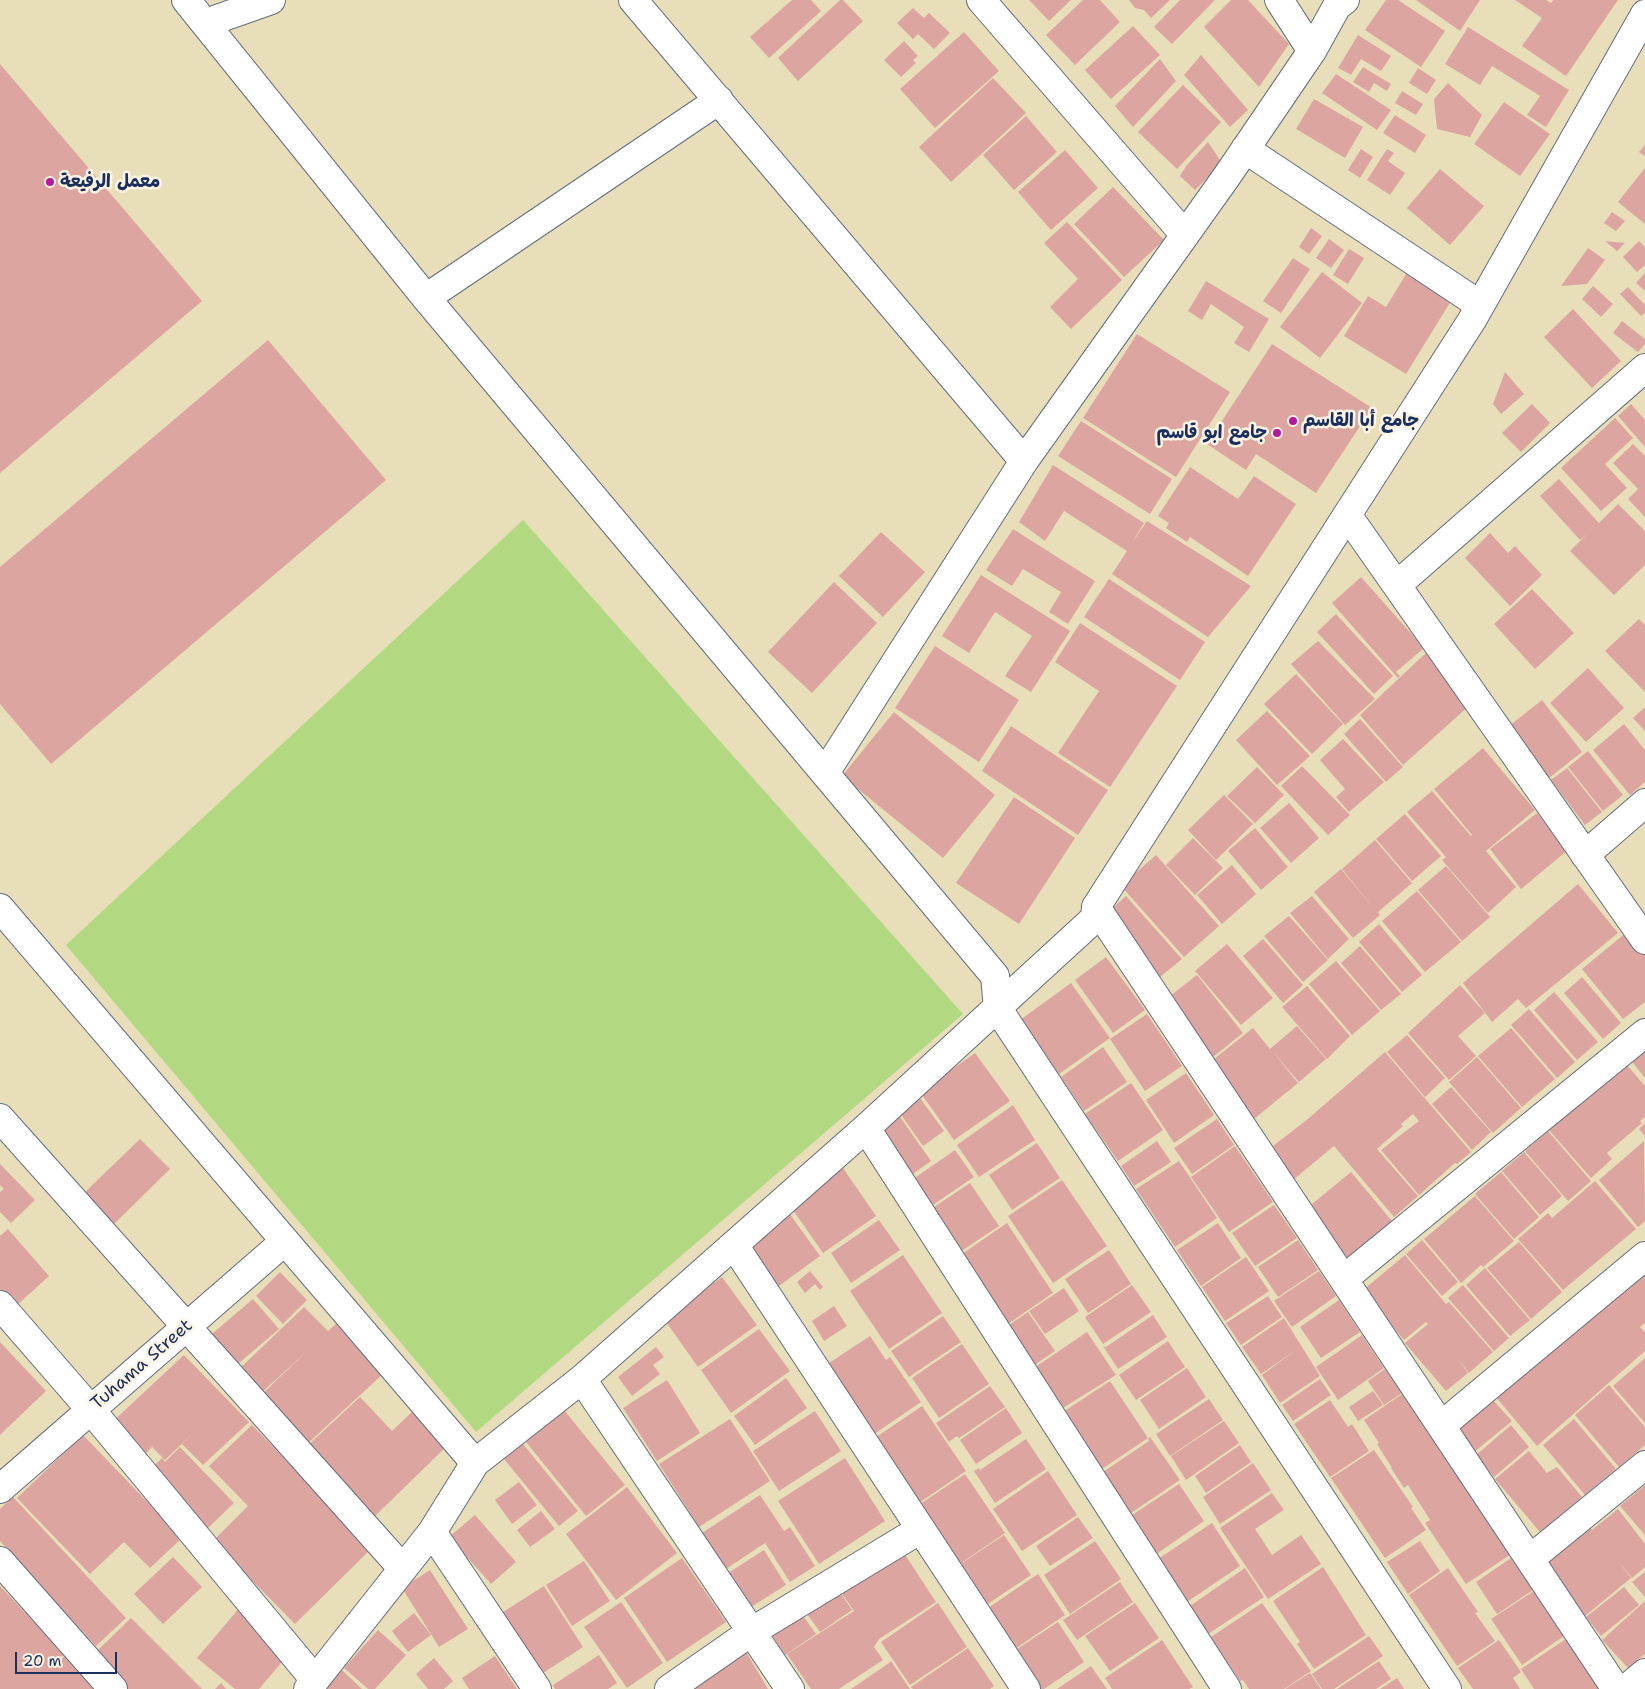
<!DOCTYPE html>
<meta charset="utf-8">
<style>
body{margin:0}
#map{position:relative;width:1645px;height:1689px;overflow:hidden;background:#e8dfba;font-family:"Shantell Sans",sans-serif}
canvas{display:block}
.scale{position:absolute;left:15px;top:1652px;width:102px;height:22px;box-sizing:border-box;border:2px solid #1b2f5e;border-top:0;padding-left:6px;font-size:15px;line-height:18px;white-space:nowrap;color:#1b2f5e;-webkit-text-stroke:4px #fcf5e5;paint-order:stroke}
</style>
<div id="map">
<canvas width="1645" height="1689"></canvas>
<div class="scale">20 m</div>
</div>
<script>
const ctx = document.querySelector('canvas').getContext('2d');
ctx.lineJoin = 'round';
function paint(path, color) { ctx.fillStyle = color; ctx.fill(path, 'evenodd'); }
const toPath = rows => new Path2D(rows.map(r => 'M' + r).join(''));
function trace(path, color, width, dash) { ctx.strokeStyle = color; ctx.lineWidth = width; ctx.lineCap = dash ? 'butt' : 'round'; ctx.setLineDash(dash || []); ctx.stroke(path); }
function label(font, color, halo, rows, align = 'center') {
  ctx.font = font + ' "Shantell Sans","Playpen Sans Arabic",sans-serif'; ctx.lineWidth = 5; ctx.setLineDash([]); ctx.textBaseline = 'middle'; ctx.strokeStyle = halo; ctx.fillStyle = color; for (const [text, x, y, turn = 0] of rows) {
    ctx.save(); ctx.translate(x, y); ctx.rotate((+turn || 0) * Math.PI / 180); ctx.textAlign = isNaN(turn) ? turn : align; if (halo) ctx.strokeText(text, 0, 0); ctx.fillText(text, 0, 0); ctx.restore();
  }
}
const green = toPath([
 [523,520,963,1014,476,1432,66,945]
]);
const building = toPath([
 [792,0,811,0,821,11,769,58,750,37],
 [840,0,843,0,863,21,798,81,778,58],
 [1029,0,1071,0,1049,21],
 [1083,0,1100,0,1120,22,1075,65,1046,35],
 [1129,0,1170,0,1151,18,1144,10,1135,8],
 [1180,0,1215,0,1172,44,1154,27],
 [1231,0,1248,0,1289,44,1259,87,1204,27],
 [1386,0,1398,0,1445,31,1421,67,1365,30],
 [1416,0,1480,0,1460,31],
 [1515,0,1546,0,1551,3,1553,0,1618,0,1566,76,1522,46,1542,18],
 [913,8,924,18,929,13,950,33,934,49,918,34,913,39,897,23],
 [1133,26,1160,55,1111,99,1085,70],
 [1468,27,1569,90,1546,127,1527,115,1540,96,1492,66,1480,85,1445,64],
 [964,32,999,71,935,128,900,89],
 [1358,35,1391,56,1381,71,1361,59,1351,75,1338,68],
 [904,41,918,56,913,60,916,63,901,77,884,60],
 [1201,55,1248,110,1230,127,1184,75],
 [1160,59,1176,81,1133,127,1115,106],
 [0,64,202,301,0,473],
 [1363,67,1391,84,1387,91,1374,83,1369,92,1353,82],
 [1418,68,1436,80,1427,94,1409,83],
 [1336,74,1391,110,1377,130,1322,93],
 [993,78,1026,113,951,182,919,147],
 [1448,83,1482,115,1470,137,1437,129,1434,99],
 [1183,85,1221,122,1177,169,1138,132],
 [1402,91,1423,104,1416,115,1395,103],
 [1314,99,1363,127,1345,158,1296,129],
 [1504,102,1550,134,1520,176,1474,144],
 [1395,115,1426,135,1415,153,1383,133],
 [1026,116,1057,152,1014,190,983,155],
 [1208,142,1222,163,1195,190,1180,176,1186,166],
 [1645,145,1645,156,1639,152],
 [1361,149,1373,157,1360,178,1348,170],
 [1387,149,1394,153,1388,161,1405,173,1390,195,1367,180],
 [1065,150,1098,188,1051,230,1018,192],
 [1645,168,1645,224,1618,202],
 [1440,169,1484,206,1450,245,1407,208],
 [1113,187,1164,240,1124,277,1074,224],
 [1612,212,1625,221,1616,231,1604,223],
 [1067,222,1122,280,1071,329,1050,307,1078,279,1044,243],
 [1311,228,1322,236,1309,254,1299,247],
 [1329,239,1344,250,1331,268,1316,258],
 [1605,241,1625,243,1617,251],
 [1639,241,1645,247,1645,265,1637,272,1623,257],
 [1588,248,1605,260,1587,284,1561,286],
 [1349,249,1364,258,1348,284,1333,275],
 [1293,258,1310,269,1281,313,1263,301],
 [1411,266,1456,293,1406,374,1344,336,1368,296,1386,307],
 [1322,272,1362,303,1320,358,1280,327],
 [1645,273,1645,291,1636,283],
 [1206,281,1269,319,1249,352,1234,343,1244,327,1211,304,1202,320,1188,311],
 [1593,286,1613,304,1601,317,1582,299],
 [1628,287,1645,305,1645,313,1641,316,1620,294],
 [1573,309,1621,361,1592,388,1544,337],
 [1622,321,1645,339,1645,344,1638,352,1613,333],
 [1137,334,1230,392,1176,477,1083,418],
 [268,340,386,480,51,764,0,704,0,567],
 [1272,344,1372,408,1316,493,1256,454,1246,470,1207,444],
 [1505,372,1524,394,1501,414,1493,404],
 [1532,404,1550,423,1521,452,1502,433],
 [1631,404,1645,420,1645,447,1618,416],
 [1615,418,1633,438,1605,464,1627,488,1601,511,1561,468],
 [1081,421,1172,479,1150,514,1058,456],
 [1633,444,1645,456,1645,517,1628,499,1638,489,1613,463],
 [1053,465,1144,523,1132,543,1147,521,1251,586,1208,637,1112,574,1127,551,1064,511,1045,541,1019,522],
 [1190,467,1238,499,1254,476,1296,504,1248,576,1190,537,1187,542,1166,528,1169,523,1158,516],
 [1559,479,1599,523,1618,504,1645,531,1645,565,1614,595,1570,551,1587,534,1580,540,1540,496],
 [1013,529,1095,581,1068,624,1049,612,1061,592,1023,569,1012,586,986,570],
 [881,532,925,572,883,617,839,576],
 [1490,533,1508,553,1515,546,1542,575,1510,606,1465,558],
 [981,575,1070,631,1031,692,1005,676,1032,636,995,612,969,653,942,636],
 [1361,577,1424,648,1396,672,1400,676,1398,678,1332,603],
 [1109,579,1205,642,1180,680,1084,617],
 [834,582,877,623,812,693,768,652],
 [1532,589,1574,633,1535,669,1494,624],
 [1336,614,1393,676,1374,694,1317,632],
 [1639,619,1645,625,1645,692,1605,651],
 [1080,623,1177,686,1110,787,1058,753,1099,691,1055,662],
 [1318,641,1375,699,1345,725,1291,664],
 [935,646,1019,700,979,762,895,708],
 [1428,651,1469,706,1403,765,1360,715],
 [1588,668,1624,708,1586,742,1550,703],
 [1296,674,1343,724,1312,754,1264,704],
 [1542,700,1582,752,1549,778,1509,726],
 [1645,707,1645,731,1633,718],
 [1267,711,1310,756,1277,785,1236,740],
 [894,712,995,795,943,858,842,776],
 [1360,719,1403,767,1386,782,1344,734],
 [1624,724,1645,750,1645,782,1630,795,1593,750],
 [1011,726,1108,790,1078,835,982,771],
 [1343,739,1384,782,1349,812,1336,797,1345,789,1320,760],
 [1483,748,1535,810,1486,851,1516,887,1488,913,1442,860,1446,857,1407,812,1432,791,1471,836,1472,835,1434,789],
 [1588,751,1623,795,1603,811,1568,767],
 [1302,766,1350,815,1328,835,1281,786],
 [1257,767,1284,795,1255,823,1227,796],
 [1567,768,1602,812,1585,825,1551,780],
 [1224,795,1253,824,1216,860,1188,830],
 [1014,797,1075,838,1019,924,956,883],
 [1289,803,1319,838,1291,863,1260,828],
 [1537,813,1568,850,1521,889,1490,849],
 [1405,814,1441,856,1412,881,1376,839],
 [1255,828,1288,867,1261,890,1228,851],
 [1193,838,1223,868,1195,895,1166,865],
 [1375,840,1412,883,1378,912,1380,915,1353,938,1314,892,1341,869,1375,910,1342,869],
 [1156,855,1219,926,1184,957,1121,886],
 [1232,865,1256,894,1222,924,1197,895],
 [1446,866,1490,917,1462,941,1418,890],
 [1578,884,1618,933,1526,1008,1518,999,1492,1022,1463,983],
 [1417,891,1461,942,1425,972,1382,921],
 [1126,896,1182,959,1159,978,1104,916],
 [1312,896,1349,939,1328,959,1290,913],
 [1289,916,1328,960,1303,982,1264,936],
 [1379,924,1422,975,1402,992,1359,942],
 [1628,931,1645,952,1645,1002,1623,1019,1582,969],
 [1263,939,1303,985,1283,1003,1243,956],
 [1227,944,1273,998,1241,1025,1195,971],
 [1360,946,1401,994,1381,1010,1341,963],
 [1106,957,1145,1010,1113,1033,1075,980],
 [1336,961,1380,1011,1352,1035,1309,984],
 [1197,975,1243,1033,1208,1061,1161,1003],
 [1582,977,1621,1023,1603,1039,1564,993],
 [1071,983,1110,1038,1059,1074,1020,1020],
 [1460,985,1485,1013,1458,1036,1476,1056,1449,1080,1408,1033],
 [1307,986,1350,1036,1327,1059,1282,1007],
 [1554,992,1598,1042,1577,1060,1534,1010],
 [1529,1009,1575,1062,1557,1078,1511,1025],
 [1147,1014,1182,1066,1145,1091,1110,1039],
 [1297,1026,1326,1059,1299,1082,1273,1052,1298,1083,1254,1119,1209,1063,1253,1028,1270,1049],
 [1511,1028,1555,1079,1522,1107,1478,1056],
 [1407,1035,1445,1078,1425,1097,1387,1052],
 [1103,1047,1127,1082,1084,1111,1061,1077],
 [1645,1047,1645,1078,1630,1059],
 [1385,1052,1471,1152,1457,1164,1455,1163,1419,1195,1381,1150,1419,1121,1413,1114,1401,1124,1403,1126,1377,1149,1418,1196,1394,1217,1334,1146,1293,1180,1268,1150,1309,1118],
 [975,1053,1010,1101,954,1140,920,1092],
 [1477,1057,1521,1108,1493,1133,1449,1082],
 [1626,1064,1645,1086,1645,1117,1640,1121,1642,1123,1607,1153,1612,1159,1591,1178,1549,1130],
 [1186,1073,1214,1115,1174,1143,1146,1100],
 [1131,1083,1163,1130,1118,1161,1085,1114],
 [1451,1087,1491,1132,1472,1150,1432,1104],
 [917,1094,944,1131,923,1146,897,1109],
 [1013,1105,1035,1140,979,1177,957,1145],
 [898,1114,931,1161,903,1181,870,1134],
 [1217,1119,1234,1145,1192,1174,1174,1148],
 [1645,1123,1645,1136,1639,1129],
 [1548,1131,1591,1181,1568,1201,1525,1151],
 [140,1139,170,1169,112,1226,82,1195],
 [1157,1141,1171,1162,1134,1186,1121,1166],
 [1644,1141,1645,1221,1638,1227,1599,1180],
 [1037,1143,1060,1178,1012,1210,989,1175],
 [1235,1146,1273,1202,1229,1232,1191,1177],
 [955,1150,974,1177,924,1211,906,1184],
 [1524,1152,1562,1196,1540,1215,1502,1171],
 [1179,1161,1217,1218,1175,1247,1136,1189],
 [0,1164,35,1200,11,1223,0,1212,0,1192,4,1189,0,1185],
 [841,1165,876,1216,823,1253,788,1203],
 [1351,1172,1392,1221,1341,1263,1301,1213],
 [1501,1172,1539,1217,1514,1239,1475,1194],
 [1062,1180,1107,1246,1053,1283,1008,1216],
 [1595,1181,1636,1229,1563,1290,1518,1239,1548,1213,1552,1218],
 [970,1183,999,1226,954,1256,925,1213],
 [1475,1196,1514,1241,1483,1267,1481,1265,1461,1283,1424,1239],
 [1274,1205,1297,1238,1255,1266,1232,1233],
 [789,1213,820,1256,768,1294,737,1251],
 [879,1220,900,1250,851,1283,831,1253],
 [1007,1223,1053,1293,1002,1328,956,1258],
 [1218,1223,1241,1258,1201,1286,1177,1250],
 [8,1229,49,1276,16,1306,0,1289,0,1236],
 [1298,1240,1318,1270,1278,1297,1258,1267],
 [1422,1240,1458,1282,1442,1296,1406,1254],
 [1519,1242,1562,1292,1531,1319,1487,1268],
 [1109,1250,1131,1284,1088,1313,1065,1279],
 [903,1255,942,1313,889,1349,850,1291],
 [1405,1255,1446,1304,1449,1302,1493,1352,1469,1373,1457,1358,1468,1373,1446,1391,1405,1343,1428,1324,1426,1322,1404,1340,1362,1291],
 [1246,1257,1269,1291,1225,1321,1202,1287],
 [1485,1268,1530,1320,1510,1336,1466,1285],
 [1645,1269,1645,1323,1640,1327,1645,1332,1645,1351,1537,1446,1495,1396],
 [810,1271,823,1287,820,1290,815,1284,805,1293,797,1282],
 [1319,1271,1336,1296,1292,1327,1274,1301],
 [280,1272,307,1300,283,1324,256,1296],
 [722,1277,757,1325,698,1367,664,1319],
 [1132,1285,1151,1312,1103,1344,1085,1317],
 [1463,1285,1509,1338,1494,1351,1448,1298],
 [1064,1288,1079,1311,1045,1334,1029,1311],
 [1268,1296,1282,1317,1241,1345,1226,1323],
 [253,1299,279,1329,232,1369,206,1339],
 [1339,1300,1360,1332,1321,1358,1300,1327],
 [834,1306,847,1326,824,1341,812,1321],
 [304,1307,328,1331,338,1322,385,1372,305,1446,259,1397,308,1350,258,1396,236,1372],
 [1028,1312,1055,1351,1030,1368,1003,1329],
 [1153,1315,1167,1337,1118,1369,1103,1346,1106,1347],
 [943,1316,961,1342,909,1377,891,1351],
 [1284,1318,1320,1376,1280,1403,1262,1375,1296,1350,1261,1374,1242,1347],
 [759,1329,790,1371,731,1413,701,1370],
 [1087,1332,1116,1375,1058,1411,1031,1370],
 [1362,1335,1384,1368,1338,1400,1316,1367],
 [870,1336,886,1360,890,1357,921,1402,864,1441,820,1369],
 [1168,1341,1185,1367,1136,1400,1119,1375],
 [0,1342,46,1391,0,1435],
 [962,1344,989,1384,939,1418,912,1378],
 [656,1347,664,1357,653,1365,660,1374,632,1396,618,1377],
 [184,1355,249,1422,203,1465,182,1444,191,1435,165,1460,152,1447,142,1457,110,1424],
 [1645,1358,1645,1423,1613,1386],
 [1187,1368,1206,1397,1159,1429,1140,1400],
 [1385,1369,1402,1393,1384,1405,1368,1381],
 [786,1378,807,1408,755,1445,734,1416],
 [1320,1379,1331,1395,1293,1421,1282,1405],
 [667,1380,700,1433,657,1461,623,1408],
 [1110,1381,1148,1438,1099,1471,1060,1414],
 [1609,1385,1645,1427,1645,1445,1619,1467,1575,1415],
 [990,1386,1005,1407,959,1438,957,1436,949,1442,936,1423],
 [1373,1391,1383,1405,1358,1421,1349,1407],
 [1402,1394,1510,1555,1466,1584,1425,1523,1430,1520,1408,1485,1404,1488,1391,1468,1392,1468,1377,1444,1379,1443,1364,1420],
 [360,1397,392,1431,413,1411,446,1447,373,1518,306,1447],
 [1209,1399,1223,1420,1170,1456,1156,1434],
 [1492,1399,1512,1421,1473,1453,1455,1431],
 [1330,1400,1348,1427,1352,1424,1369,1451,1330,1477,1294,1424],
 [922,1406,966,1471,910,1509,866,1444],
 [1006,1408,1022,1433,976,1464,960,1440],
 [564,1410,625,1485,586,1516,526,1442],
 [815,1411,841,1451,779,1491,753,1451],
 [730,1419,770,1481,699,1527,659,1464],
 [1574,1419,1616,1469,1585,1495,1543,1445],
 [1224,1421,1239,1443,1186,1480,1171,1456],
 [252,1425,372,1548,295,1624,213,1541,248,1506,209,1466],
 [1511,1425,1529,1447,1494,1477,1475,1456],
 [83,1435,182,1538,150,1568,124,1542,90,1574,17,1498],
 [1150,1437,1180,1480,1128,1515,1100,1474,1149,1441,1148,1439],
 [1026,1439,1046,1469,995,1503,974,1471,979,1468,980,1470],
 [523,1444,578,1511,559,1526,504,1459],
 [1240,1445,1251,1462,1206,1493,1195,1476],
 [180,1447,234,1503,207,1529,150,1470,162,1458,165,1462],
 [1374,1450,1413,1507,1411,1508,1426,1530,1385,1558,1331,1478],
 [1529,1451,1547,1473,1557,1467,1582,1497,1540,1532,1495,1479],
 [845,1458,885,1521,819,1564,778,1501],
 [1253,1463,1271,1490,1220,1524,1203,1497],
 [1048,1471,1077,1515,1022,1551,993,1509],
 [965,1474,1005,1533,951,1570,911,1510],
 [519,1482,537,1505,512,1524,495,1500],
 [1179,1484,1204,1521,1155,1555,1129,1517],
 [1645,1485,1645,1535,1620,1506],
 [627,1487,677,1553,616,1600,566,1534],
 [1272,1493,1284,1510,1255,1529,1272,1555,1301,1535,1321,1564,1268,1599,1220,1528],
 [760,1495,784,1531,790,1527,815,1566,790,1582,765,1543,726,1569,702,1533],
 [13,1497,126,1618,96,1646,0,1541,0,1509],
 [1618,1509,1645,1544,1645,1567,1632,1578,1617,1560,1631,1578,1585,1616,1544,1565,1590,1528,1592,1530],
 [541,1511,555,1529,530,1547,517,1530],
 [475,1515,516,1562,491,1584,449,1537],
 [1078,1517,1093,1538,1050,1566,1036,1546],
 [1212,1523,1240,1566,1187,1602,1158,1559],
 [1004,1535,1031,1575,980,1609,953,1569],
 [1095,1541,1121,1579,1070,1614,1044,1575],
 [1420,1541,1440,1571,1408,1594,1387,1562],
 [900,1547,936,1602,879,1639,874,1647,883,1660,839,1689,811,1689,787,1654,854,1611,838,1588],
 [764,1550,786,1585,751,1607,728,1573],
 [173,1557,202,1587,163,1624,134,1594],
 [682,1558,726,1622,667,1662,624,1598],
 [1511,1558,1533,1590,1497,1614,1476,1582],
 [584,1561,610,1601,572,1626,546,1585],
 [1323,1567,1366,1635,1314,1669,1297,1644,1300,1642,1273,1601],
 [1245,1568,1264,1597,1208,1634,1190,1606],
 [1448,1568,1478,1612,1475,1613,1495,1641,1457,1666,1409,1595],
 [430,1570,468,1629,439,1647,402,1588],
 [1645,1572,1645,1597,1632,1582],
 [1038,1574,1065,1615,1009,1653,982,1612],
 [1120,1582,1133,1602,1077,1640,1063,1620],
 [0,1586,32,1620,97,1689,0,1689],
 [544,1586,583,1647,540,1675,500,1614],
 [1624,1587,1639,1605,1601,1636,1586,1617],
 [838,1589,852,1610,820,1632,805,1611],
 [1534,1591,1564,1636,1522,1665,1491,1619],
 [1645,1601,1645,1654,1628,1668,1602,1640],
 [621,1602,663,1663,627,1688,584,1627],
 [938,1603,967,1647,910,1685,881,1642],
 [1135,1603,1159,1638,1110,1671,1085,1636],
 [1262,1603,1311,1671,1284,1689,1249,1689,1243,1680,1240,1681,1211,1637],
 [241,1606,292,1650,259,1689,235,1689,197,1658],
 [414,1613,431,1635,408,1652,392,1631],
 [801,1613,816,1634,785,1655,771,1633],
 [131,1618,202,1689,128,1689,94,1654],
 [1058,1622,1084,1662,1044,1689,1031,1689,1008,1655],
 [378,1630,406,1655,375,1689,368,1689,344,1668],
 [1369,1636,1383,1656,1334,1689,1322,1689,1312,1674],
 [1566,1639,1600,1689,1534,1689,1521,1669],
 [1162,1640,1193,1687,1189,1689,1112,1689,1105,1678],
 [1499,1640,1521,1672,1513,1678,1520,1689,1473,1689,1458,1668],
 [968,1648,994,1686,990,1689,913,1689,911,1687],
 [746,1652,768,1689,696,1689,693,1684],
 [599,1655,617,1683,608,1689,555,1689,553,1685],
 [495,1656,517,1689,469,1689,462,1678],
 [434,1658,453,1681,444,1689,428,1689,416,1674],
 [891,1661,910,1689,851,1689,889,1663],
 [1379,1661,1391,1679,1376,1689,1337,1689],
 [1091,1666,1107,1689,1057,1689],
 [342,1670,362,1689,325,1689],
 [1310,1673,1321,1689,1285,1689],
 [1397,1678,1404,1689,1380,1689],
 [221,1683,226,1689,215,1689]
]);
const street = toPath([
 [186,0,426,298,995,976,998,1009,1447,1689],
 [633,0,1024,461],
 [981,0,1185,235],
 [1279,0,1312,51],
 [206,23,271,0],
 [1245,149,1480,305],
 [426,298,719,100],
 [1348,516,1645,940],
 [1397,585,1645,368],
 [825,773,1024,461,1227,176,1312,51,1337,6,1345,0],
 [1585,855,1645,803],
 [1096,907,1616,1689],
 [0,908,475,1463],
 [0,1118,403,1569],
 [866,1128,1227,1689],
 [734,1245,1026,1689],
 [1345,1278,1645,1033],
 [0,1305,91,1410,315,1680],
 [582,1379,790,1689],
 [1442,1425,1645,1256],
 [0,1489,285,1241],
 [432,1532,537,1689],
 [1530,1559,1645,1465],
 [0,1561,113,1689],
 [308,1689,432,1532,475,1463,582,1379,866,1128,1095,918,1096,907,1472,320,1645,14],
 [669,1689,751,1632,921,1529],
 [1626,1689,1645,1673]
]);
const markers = [
 [50,182,5,"#b5179e"],
 [1293,421,5,"#b5179e"],
 [1277,433,5,"#b5179e"]
];
const poiNames = [
 ["معمل الرفيعة",60,182],
 ["جامع أبا القاسم",1303,421],
 ["جامع ابو قاسم",1267,433,"right"]
];
const streetNames = [
 ["Tuhama Street",142,1365,-41]
];
paint(green, '#b2d881');
paint(building, '#dda5a0');
trace(street, '#636d7e', 30);
trace(street, '#fff', 28);
for (const [x, y, r, color] of markers) { const dot = new Path2D(); dot.arc(x, y, r, 0, 2 * Math.PI); ctx.fillStyle = color; ctx.fill(dot); trace(dot, '#fcf5e5', 2); }
label('bold 18px', '#1b2f5e', '#fcf5e5', poiNames, 'left');
label('18px', '#1b2f5e', '#fcf5e5', streetNames);
</script>
